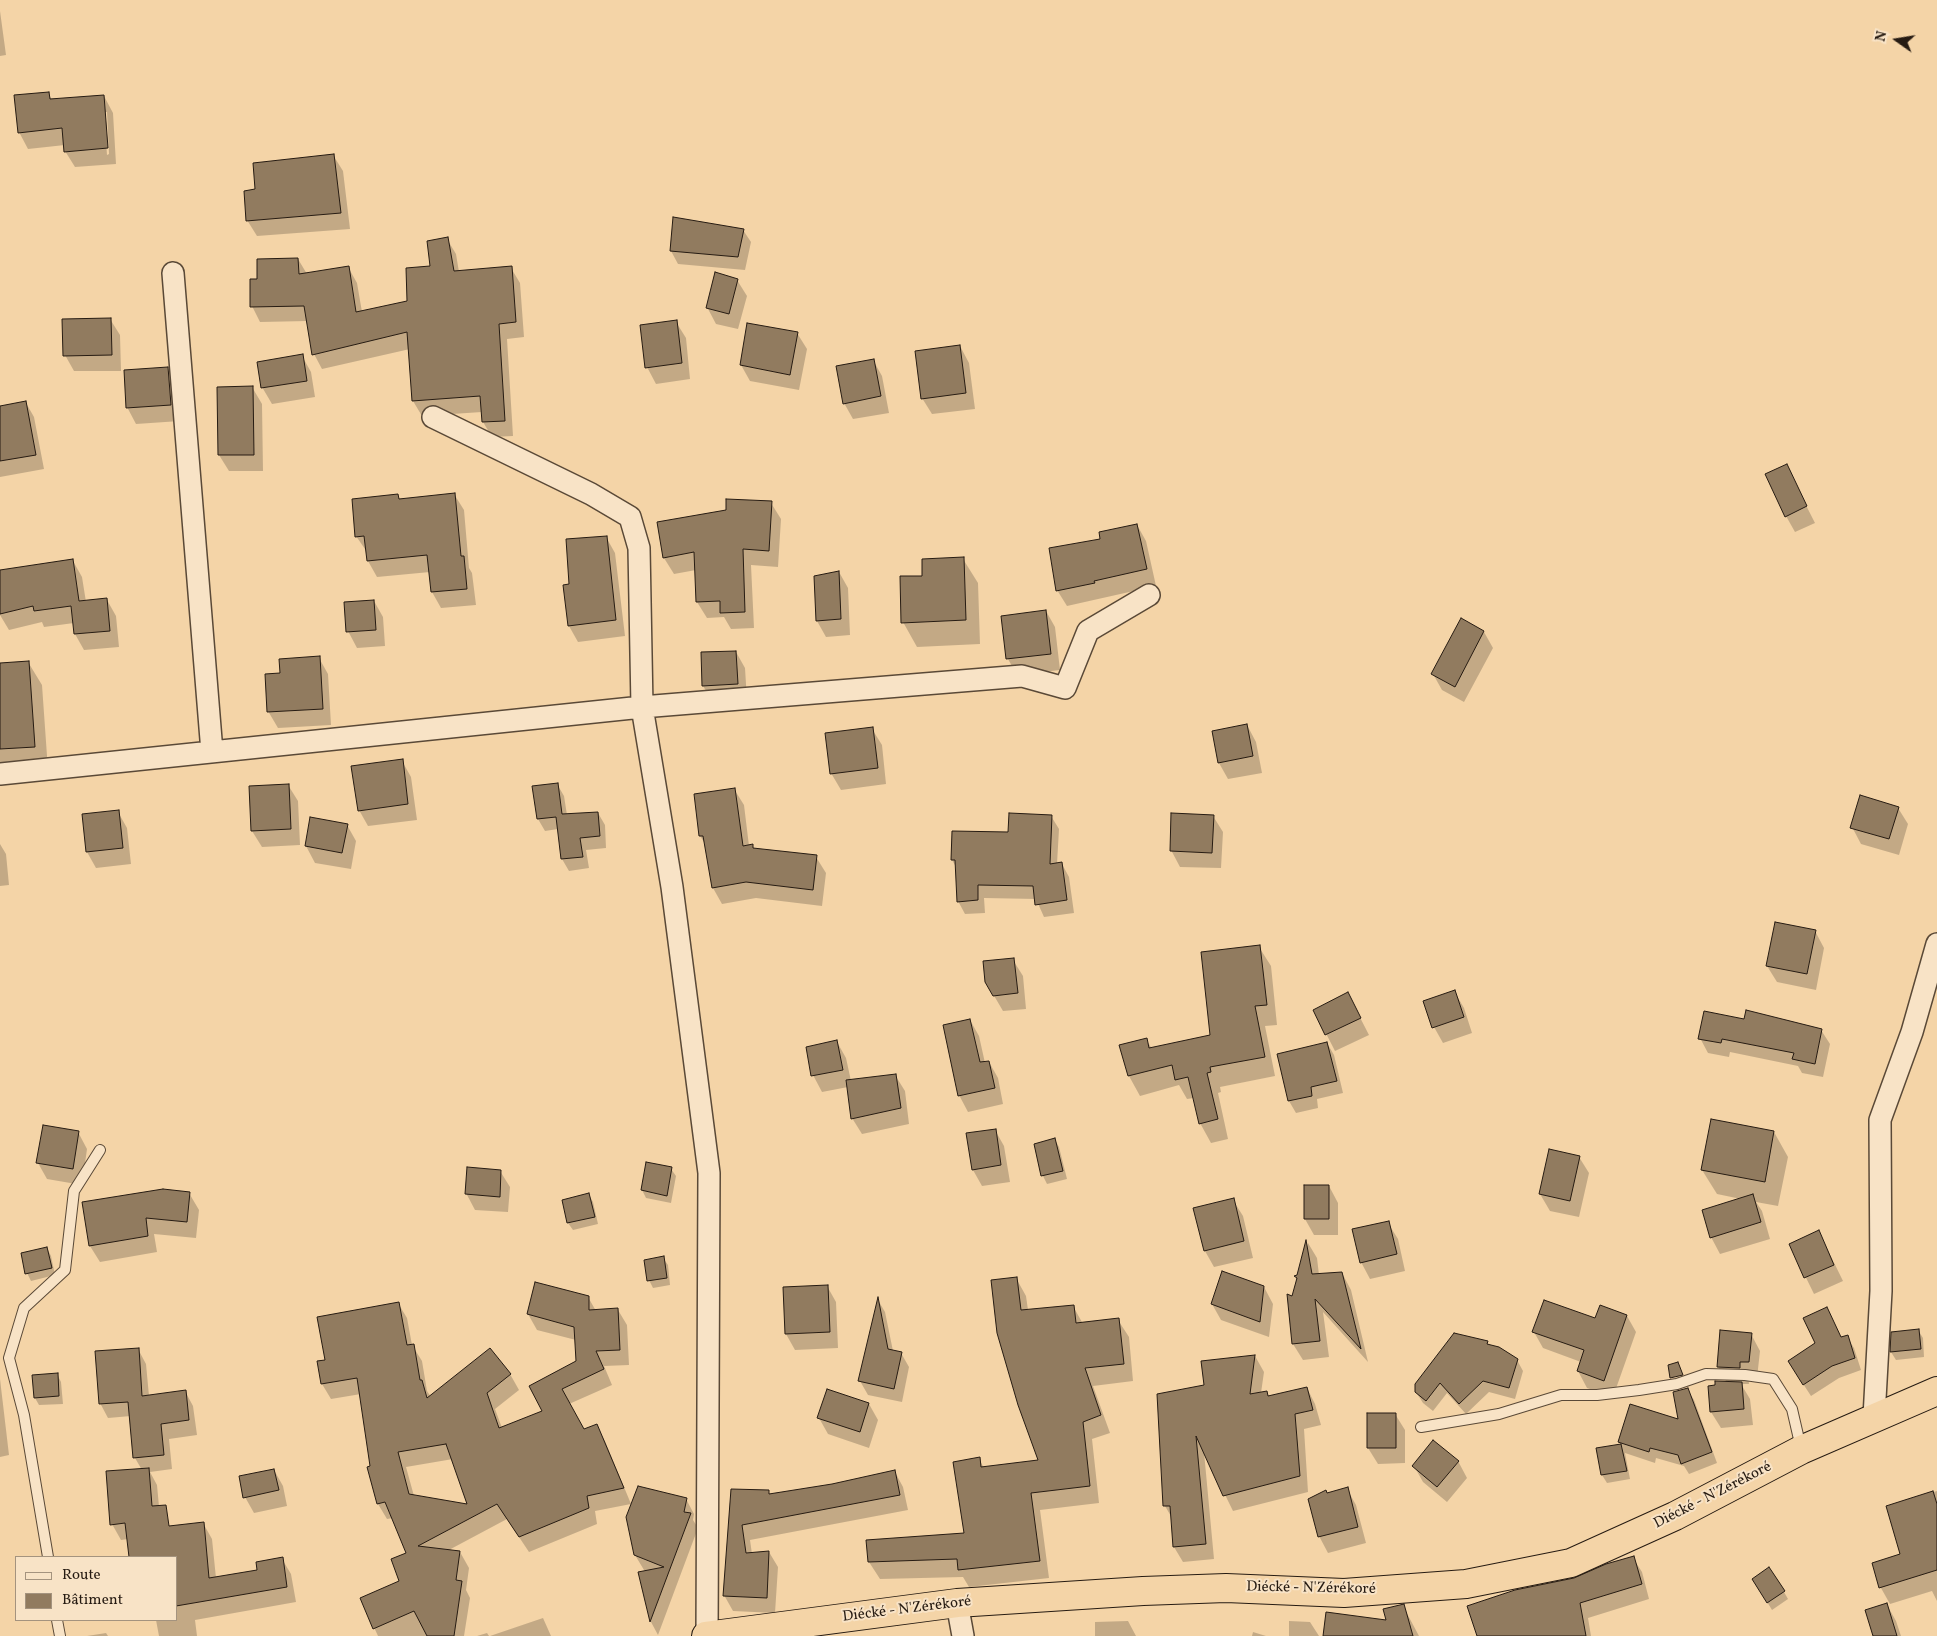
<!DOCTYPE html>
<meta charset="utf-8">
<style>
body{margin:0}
#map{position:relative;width:1937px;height:1636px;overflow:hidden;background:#f4d4a7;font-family:Vollkorn,serif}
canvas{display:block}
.legend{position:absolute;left:15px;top:1556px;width:162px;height:65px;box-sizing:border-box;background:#f8e3c6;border:1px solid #a4937e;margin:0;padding:6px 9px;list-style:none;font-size:15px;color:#261b12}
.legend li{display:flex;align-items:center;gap:10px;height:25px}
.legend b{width:25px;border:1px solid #a4937e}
.north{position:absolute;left:1872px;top:15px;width:50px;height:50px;-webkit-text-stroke:4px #f8e3c6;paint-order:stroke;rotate:283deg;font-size:14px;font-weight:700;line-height:20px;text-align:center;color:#261b12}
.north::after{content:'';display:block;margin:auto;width:18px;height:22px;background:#261b12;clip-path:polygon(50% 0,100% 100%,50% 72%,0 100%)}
</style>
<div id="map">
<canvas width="1937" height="1636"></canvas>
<ul class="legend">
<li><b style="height:6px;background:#f8e3c6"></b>Route</li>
<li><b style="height:14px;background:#917b5f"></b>Bâtiment</li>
</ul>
<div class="north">N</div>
</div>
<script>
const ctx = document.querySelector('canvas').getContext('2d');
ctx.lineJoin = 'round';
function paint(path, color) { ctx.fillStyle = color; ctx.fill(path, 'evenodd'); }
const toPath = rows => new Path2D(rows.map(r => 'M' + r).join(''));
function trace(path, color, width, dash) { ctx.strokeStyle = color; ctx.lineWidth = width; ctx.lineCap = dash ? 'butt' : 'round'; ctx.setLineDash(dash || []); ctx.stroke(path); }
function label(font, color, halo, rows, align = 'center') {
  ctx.font = font + ' Vollkorn,serif'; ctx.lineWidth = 4; ctx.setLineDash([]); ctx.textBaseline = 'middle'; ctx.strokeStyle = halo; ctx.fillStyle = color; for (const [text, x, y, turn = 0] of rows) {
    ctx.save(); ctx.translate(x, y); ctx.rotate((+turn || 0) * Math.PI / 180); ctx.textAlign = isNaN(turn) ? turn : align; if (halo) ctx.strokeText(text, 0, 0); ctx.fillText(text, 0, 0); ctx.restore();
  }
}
const shadow = toPath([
 [0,11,6,55,0,56],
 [48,93,52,100,104,96,113,113,116,164,75,167,65,151,65,145,28,149,19,132],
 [104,112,107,112,109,154,107,155],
 [333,155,343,171,350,229,257,236,247,220,257,191],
 [743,230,751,242,745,270,678,264,671,251],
 [447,239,456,254,459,272,511,268,520,283,524,337,507,339,513,436,492,437,483,422,482,412,422,416,413,401,410,349,322,369,314,354,308,321,260,322,252,306,259,280,298,259,307,274,348,267,357,283,362,312,409,302,432,267],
 [737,280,747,296,738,329,716,324,707,307],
 [110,319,120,335,121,371,74,371,65,355],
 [676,322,686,338,690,379,656,384,647,367],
 [797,333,807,349,799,390,750,381,741,365],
 [960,346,969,363,975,409,932,414,922,398],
 [302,356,311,372,315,397,272,404,262,387],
 [873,360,882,376,889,413,853,419,844,403],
 [167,369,177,385,180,421,136,424,127,407],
 [252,387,262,404,263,471,229,471,219,455],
 [26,403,34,417,44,469,0,477,0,407],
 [1786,466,1815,523,1795,532,1786,516],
 [454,494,464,510,469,568,472,573,476,605,441,608,432,592,430,572,377,577,368,561,367,552,356,536,397,495,400,500],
 [771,503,781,519,778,567,751,565,754,628,731,629,724,617,707,618,697,602,696,570,674,574,664,558],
 [1137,525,1146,541,1156,586,1067,606,1057,590,1102,540],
 [606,537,615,553,625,636,578,642,569,626],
 [963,559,978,583,980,644,917,647,903,622,924,577],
 [73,561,82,577,86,602,107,600,116,616,119,647,84,650,75,634,74,623,44,627,42,622,9,630,0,615,0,571],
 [839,572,848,588,850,635,826,637,817,621],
 [374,601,383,617,385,646,357,648,348,631],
 [1046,611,1055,627,1060,670,1017,675,1008,659,1002,617],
 [1484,632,1493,648,1464,702,1442,690,1433,674],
 [736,652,745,668,747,700,713,702,703,686],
 [319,658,328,674,331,725,278,728,268,711],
 [28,662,42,685,48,770,0,773,0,664],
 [1247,725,1256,742,1262,773,1228,779,1219,763,1213,732],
 [872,729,882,745,886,784,841,790,831,773],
 [402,761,411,777,417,820,368,826,359,810],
 [557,784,564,796,567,815,598,813,605,825,606,848,586,850,589,868,569,871,562,859,558,829,545,831,538,819,534,787],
 [288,785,298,801,300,845,262,847,252,831],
 [734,789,744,805,749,846,752,845,754,849,816,857,826,873,822,906,756,898,722,904,713,888,706,845,700,836],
 [1898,808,1908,824,1899,855,1861,844,1852,827],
 [118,812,127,828,131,864,96,868,87,852,83,816],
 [1051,816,1059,829,1057,864,1062,864,1069,877,1074,913,1044,917,1036,899,984,898,985,913,965,914,958,901,956,867,952,860],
 [1213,816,1223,832,1221,868,1180,867,1171,850],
 [311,819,347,825,356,841,351,869,315,863,306,846],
 [0,844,6,854,9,885,0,886],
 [1815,931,1824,948,1816,990,1777,982,1767,966],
 [1259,947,1271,966,1277,1025,1265,1026,1275,1076,1220,1087,1221,1092,1218,1093,1228,1139,1211,1143,1200,1123,1194,1098,1187,1099,1179,1085,1140,1096,1129,1076,1121,1046,1146,1039,1152,1049,1211,1036],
 [1013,960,1023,976,1026,1009,1003,1011,986,982],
 [1454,991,1464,1008,1472,1033,1443,1043,1434,1027],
 [1348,994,1369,1035,1335,1051,1314,1010],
 [970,1020,979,1036,985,1063,989,1062,998,1078,1003,1104,968,1112,959,1095],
 [1745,1020,1821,1030,1830,1044,1823,1077,1802,1073,1798,1066,1730,1052,1729,1057,1708,1053,1700,1038],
 [837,1042,846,1058,851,1081,895,1075,905,1091,909,1124,862,1134,852,1118,848,1087,822,1092,813,1075],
 [1327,1043,1334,1055,1343,1093,1317,1099,1318,1108,1296,1113,1289,1101,1278,1055],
 [995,1130,1004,1146,1010,1182,982,1186,973,1170],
 [78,1132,87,1149,82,1185,47,1179,38,1163],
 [1774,1132,1788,1157,1778,1206,1756,1202,1762,1211,1770,1239,1720,1254,1711,1237,1741,1199,1717,1194,1702,1170],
 [1055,1140,1059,1147,1067,1179,1047,1184,1043,1176,1035,1144],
 [1579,1157,1589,1173,1579,1217,1550,1211,1540,1194],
 [647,1164,671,1169,676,1176,671,1203,646,1198,642,1190],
 [500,1171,510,1187,508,1212,475,1210,466,1193],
 [1329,1186,1338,1203,1338,1235,1314,1235,1305,1219],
 [189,1193,199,1210,196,1238,154,1234,157,1252,100,1262,90,1246],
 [589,1195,593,1202,598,1224,573,1230,568,1223,563,1201],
 [1233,1200,1243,1216,1253,1258,1214,1267,1205,1251],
 [1388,1223,1398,1239,1405,1271,1370,1279,1361,1262],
 [1819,1232,1843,1281,1814,1294,1790,1245],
 [1308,1243,1317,1258,1319,1275,1342,1273,1351,1290,1368,1362,1323,1312,1329,1357,1303,1360,1293,1344,1296,1277,1298,1277],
 [47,1248,51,1256,55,1275,31,1281,27,1273],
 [663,1258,668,1265,670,1285,653,1288,649,1280],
 [1016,1278,1026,1296,1028,1310,1073,1306,1083,1324,1118,1320,1129,1337,1133,1381,1093,1386,1110,1433,1092,1439,1099,1503,1040,1510,1049,1578,969,1587,963,1577,880,1579,869,1562,965,1534,979,1459,984,1468,1040,1461],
 [827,1286,836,1302,838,1348,795,1350,786,1334],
 [1264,1287,1273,1304,1269,1337,1221,1320,1212,1304],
 [588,1297,596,1311,618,1310,627,1325,629,1365,604,1366,612,1385,569,1404,584,1431,596,1425,605,1441,631,1504,595,1511,597,1524,529,1552,507,1519,447,1551,460,1552,469,1568,466,1590,470,1598,464,1636,378,1636,361,1599,401,1582,407,1553,393,1518,387,1519,378,1504,369,1468,372,1467,361,1394,331,1399,322,1384,318,1362,326,1361,398,1303,407,1318,412,1345,422,1361,427,1391,431,1397,510,1374,519,1390,495,1409,502,1428,544,1411,577,1361,576,1340,537,1330,528,1314],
 [453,1459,469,1506,414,1496,406,1467],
 [878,1300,885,1312,893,1351,901,1353,909,1367,902,1402,868,1395,860,1381],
 [1826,1308,1841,1338,1847,1337,1854,1348,1861,1370,1839,1378,1811,1396,1796,1373,1817,1344],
 [1627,1316,1636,1332,1613,1397,1587,1388,1578,1371,1581,1362,1543,1348,1534,1332],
 [1918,1330,1923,1338,1924,1357,1896,1360,1891,1352,1892,1333],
 [1721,1331,1751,1334,1760,1351,1757,1378,1748,1377,1749,1384,1741,1384,1750,1399,1753,1425,1721,1428,1711,1412,1727,1383,1718,1367],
 [1487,1342,1489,1346,1517,1360,1523,1371,1515,1399,1489,1392,1466,1414,1447,1393,1433,1411,1423,1403,1416,1392],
 [138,1349,146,1364,149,1396,185,1391,193,1406,197,1435,169,1439,172,1469,150,1472,157,1485,161,1528,203,1523,212,1539,216,1578,258,1571,282,1559,291,1574,296,1602,195,1620,197,1636,159,1636,156,1620,176,1620,176,1557,130,1557,128,1539,121,1540,112,1524,142,1470,135,1458,131,1416,108,1418,100,1403],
 [1255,1356,1264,1372,1261,1393,1267,1392,1269,1397,1307,1388,1315,1404,1321,1425,1304,1429,1308,1492,1233,1511,1204,1452,1214,1559,1183,1562,1174,1547,1172,1518,1165,1506,1205,1386],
 [57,1374,61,1382,63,1404,39,1405,35,1398],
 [0,1379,9,1455,0,1457],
 [1687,1389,1694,1400,1717,1463,1689,1474,1684,1466,1656,1458,1655,1463,1625,1453,1630,1479,1607,1483,1602,1475,1598,1449,1621,1445,1619,1442,1679,1421],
 [869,1404,878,1420,869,1448,828,1434,819,1418],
 [1395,1414,1405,1430,1405,1463,1378,1464,1368,1448],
 [1458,1461,1467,1478,1447,1502,1423,1482,1414,1466],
 [274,1470,283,1486,287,1506,254,1513,245,1497],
 [895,1472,903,1487,908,1510,750,1540,752,1554,769,1552,778,1567,775,1613,733,1611,724,1595,730,1501,768,1491,770,1495,833,1486],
 [1347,1489,1356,1505,1366,1543,1328,1553,1319,1536,1327,1494],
 [1937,1491,1937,1601,1932,1591,1890,1604,1881,1588,1873,1563,1902,1554,1887,1507],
 [686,1499,694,1514,693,1520,698,1528,658,1635,651,1622,640,1573,649,1572,644,1570,635,1555],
 [1633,1558,1642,1572,1649,1599,1588,1618,1591,1636,1478,1636,1575,1579],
 [1758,1587,1784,1592,1788,1599,1772,1610],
 [1887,1605,1896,1621,1901,1636,1875,1636],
 [1403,1606,1419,1636,1324,1636,1388,1622],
 [543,1618,551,1636,490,1636],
 [1128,1621,1136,1636,1095,1636,1095,1622],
 [1289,1621,1310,1622,1319,1636,1289,1636],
 [1253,1632,1266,1636,1252,1636],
 [106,1633,108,1636,87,1636],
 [487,1633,489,1636,477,1636]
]);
const building = toPath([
 [49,92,50,99,104,95,108,148,64,152,62,128,18,133,14,95,49,92],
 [334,154,341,213,246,221,244,191,255,189,253,163,334,154],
 [673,217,744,229,738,257,670,251,673,217],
 [448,237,454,271,512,266,516,322,499,324,505,421,482,422,480,396,412,401,407,332,312,355,304,306,250,307,250,279,257,279,257,259,298,258,299,274,349,266,356,312,407,301,406,268,430,266,427,241,448,237],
 [715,272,738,279,729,314,706,308,715,272],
 [111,318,112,355,63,356,62,319,111,318],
 [677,320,682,363,645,368,640,325,677,320],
 [747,323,798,332,790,375,740,365,747,323],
 [960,345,966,393,921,399,915,351,960,345],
 [303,354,307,381,261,388,257,362,303,354],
 [874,359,881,396,843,404,836,366,874,359],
 [168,367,171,405,126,408,124,370,168,367],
 [253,386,254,455,218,455,217,387,253,386],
 [26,401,36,455,0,461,0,406,26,401],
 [1787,464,1807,506,1785,517,1765,474,1787,464],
 [455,493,461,556,464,556,467,589,431,592,427,555,367,561,364,536,355,537,352,499,398,494,399,499,455,493],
 [726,499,772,501,769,551,743,549,745,612,720,613,720,601,696,602,694,552,663,558,657,522,726,510,726,499],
 [1137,524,1147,569,1094,581,1095,583,1056,591,1049,548,1100,539,1099,532,1137,524],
 [607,536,616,620,568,626,563,585,569,584,566,539,607,536],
 [964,557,966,620,901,623,900,576,922,576,922,559,964,557],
 [73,559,79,601,107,598,110,631,74,634,71,606,34,611,33,606,0,614,0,570,73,559],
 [839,571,841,619,816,621,814,576,839,571],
 [374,600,376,630,346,632,344,602,374,600],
 [1046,610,1051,654,1006,659,1001,616,1046,610],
 [1461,618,1484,631,1455,687,1431,674,1461,618],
 [736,651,738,684,702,686,701,652,736,651],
 [320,656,323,709,267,712,265,674,280,673,279,659,320,656],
 [29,661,35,747,0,749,0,663,29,661],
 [1247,724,1253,756,1218,763,1212,731,1247,724],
 [873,727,878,768,830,774,825,733,873,727],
 [403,759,408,804,358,811,351,766,403,759],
 [558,783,562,814,598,812,600,836,580,838,583,857,561,859,556,817,537,819,532,786,558,783],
 [289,784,291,829,251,831,249,786,289,784],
 [735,788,743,846,753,844,753,848,817,855,813,890,746,882,712,888,703,836,699,836,694,794,735,788],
 [1860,795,1899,807,1889,839,1850,828,1860,795],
 [119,810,123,848,86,852,82,814,119,810],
 [1009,813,1052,815,1050,864,1062,862,1067,900,1035,905,1033,886,978,885,978,900,957,902,955,860,951,860,952,831,1008,832,1009,813],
 [1171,813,1214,815,1212,853,1170,851,1171,813],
 [310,817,348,824,342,853,305,846,310,817],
 [1775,922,1816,930,1807,974,1766,966,1775,922],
 [1260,945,1267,1005,1255,1006,1265,1057,1210,1067,1211,1072,1207,1073,1218,1119,1199,1124,1188,1077,1175,1080,1172,1065,1128,1076,1119,1045,1147,1038,1149,1048,1210,1035,1201,952,1260,945],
 [1014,958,1018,993,993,996,985,982,983,961,1014,958],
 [1455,990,1464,1017,1432,1028,1423,1001,1455,990],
 [1348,992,1361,1018,1325,1035,1313,1010,1348,992],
 [1746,1010,1822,1029,1815,1064,1792,1059,1794,1053,1722,1039,1721,1043,1698,1039,1704,1011,1744,1019,1746,1010],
 [970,1019,980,1062,989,1061,995,1088,958,1096,943,1025,970,1019],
 [837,1040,843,1070,811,1076,806,1047,837,1040],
 [1327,1042,1337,1081,1311,1087,1312,1096,1288,1101,1277,1054,1327,1042],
 [896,1074,901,1108,851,1119,846,1080,896,1074],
 [1711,1119,1774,1131,1765,1182,1701,1170,1711,1119],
 [43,1125,79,1131,73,1169,36,1163,43,1125],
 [996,1129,1001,1165,972,1170,966,1133,996,1129],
 [1055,1138,1063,1171,1041,1176,1034,1144,1055,1138],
 [1549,1149,1580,1156,1570,1201,1539,1194,1549,1149],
 [646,1162,672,1167,667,1196,641,1190,646,1162],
 [467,1167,501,1170,500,1197,465,1194,467,1167],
 [1304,1185,1329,1185,1329,1219,1304,1219,1304,1185],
 [163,1189,190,1192,187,1222,146,1218,148,1236,89,1246,82,1202,163,1189],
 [589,1193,595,1217,567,1223,562,1200,589,1193],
 [1753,1194,1761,1222,1710,1238,1702,1210,1753,1194],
 [1234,1198,1244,1241,1204,1251,1193,1208,1234,1198],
 [1389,1221,1397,1254,1360,1263,1352,1229,1389,1221],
 [1819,1230,1834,1265,1804,1278,1789,1244,1819,1230],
 [1306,1240,1312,1274,1342,1272,1361,1349,1315,1299,1320,1341,1292,1344,1287,1294,1292,1296,1297,1278,1294,1276,1297,1275,1306,1240],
 [47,1247,52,1268,25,1274,21,1253,47,1247],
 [664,1256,667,1278,647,1281,644,1260,664,1256],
 [1222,1271,1264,1286,1260,1322,1211,1304,1222,1271],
 [1017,1277,1021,1310,1074,1305,1076,1323,1119,1318,1124,1364,1085,1368,1101,1415,1083,1422,1090,1486,1031,1493,1040,1561,958,1570,957,1559,868,1562,866,1540,964,1533,953,1462,980,1457,981,1467,1038,1460,1018,1405,997,1333,991,1280,1017,1277],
 [535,1282,589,1296,589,1310,618,1308,620,1350,596,1351,604,1369,562,1389,584,1429,597,1424,624,1488,587,1496,589,1508,519,1537,497,1504,418,1546,460,1551,456,1580,462,1581,454,1636,427,1636,414,1611,373,1629,360,1598,399,1581,391,1559,406,1553,385,1502,377,1504,367,1467,370,1466,357,1378,321,1384,317,1361,325,1360,317,1317,399,1302,407,1345,414,1344,420,1380,422,1380,427,1398,490,1348,511,1374,487,1393,499,1428,542,1411,529,1386,576,1361,574,1327,527,1314,535,1282],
 [446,1444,467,1504,409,1494,398,1452,446,1444],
 [828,1285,830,1332,785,1334,783,1287,828,1285],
 [878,1297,888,1349,902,1352,894,1389,858,1381,878,1297],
 [1544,1300,1595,1318,1600,1305,1627,1315,1604,1381,1577,1371,1584,1350,1532,1332,1544,1300],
 [1827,1307,1841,1337,1848,1335,1855,1358,1832,1366,1803,1385,1788,1361,1815,1343,1803,1318,1827,1307],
 [1919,1329,1921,1349,1890,1352,1891,1332,1919,1329],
 [1720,1330,1752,1333,1749,1362,1740,1362,1740,1368,1717,1367,1720,1330],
 [1454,1333,1488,1341,1487,1344,1499,1347,1518,1359,1509,1388,1483,1381,1459,1404,1440,1383,1426,1401,1415,1392,1415,1384,1454,1333],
 [139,1348,142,1396,186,1390,189,1420,161,1424,164,1455,133,1458,128,1402,99,1404,95,1351,139,1348],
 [1255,1355,1250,1394,1267,1391,1268,1396,1307,1387,1313,1410,1295,1414,1300,1476,1223,1496,1196,1436,1206,1544,1173,1547,1170,1506,1163,1506,1157,1394,1204,1385,1201,1361,1255,1355],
 [1678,1362,1683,1375,1670,1378,1668,1365,1678,1362],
 [58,1373,59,1396,34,1398,32,1375,58,1373],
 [1715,1381,1742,1382,1744,1409,1710,1412,1708,1386,1715,1385,1715,1381],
 [1688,1388,1712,1452,1681,1464,1678,1455,1650,1448,1649,1452,1618,1442,1630,1404,1678,1419,1673,1392,1688,1388],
 [827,1389,869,1403,860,1432,817,1418,827,1389],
 [1367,1413,1396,1413,1396,1448,1367,1448,1367,1413],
 [1433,1440,1459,1461,1437,1487,1412,1466,1433,1440],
 [1621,1444,1627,1471,1601,1475,1596,1448,1621,1444],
 [149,1468,152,1506,166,1505,169,1526,204,1522,209,1578,257,1570,256,1562,283,1557,287,1587,176,1606,176,1557,129,1557,125,1523,110,1525,106,1471,149,1468],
 [274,1469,279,1490,243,1498,239,1476,274,1469],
 [895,1470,900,1495,742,1525,746,1553,769,1551,767,1598,723,1596,731,1489,769,1490,769,1494,832,1484,895,1470],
 [638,1486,687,1498,684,1512,691,1513,650,1622,638,1572,664,1567,634,1555,626,1517,638,1486],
 [1348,1487,1358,1527,1318,1537,1308,1499,1326,1490,1327,1493,1348,1487],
 [1933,1491,1937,1504,1937,1570,1879,1588,1872,1563,1900,1554,1886,1506,1933,1491],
 [1634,1556,1642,1584,1580,1603,1586,1636,1477,1636,1467,1606,1515,1590,1574,1578,1606,1564,1634,1556],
 [1769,1567,1785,1591,1767,1603,1752,1579,1769,1567],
 [1887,1603,1897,1636,1873,1636,1865,1610,1887,1603],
 [1404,1604,1413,1636,1323,1636,1326,1612,1386,1620,1383,1609,1404,1604]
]);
const service = toPath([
 [1421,1427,1499,1414,1561,1395,1597,1395,1639,1390,1677,1384,1706,1374,1745,1375,1773,1379,1792,1409,1801,1448],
 [48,1557,24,1415,9,1358,24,1308,65,1270,74,1191,100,1150],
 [57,1620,60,1636]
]);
const minor = toPath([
 [173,273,212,752],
 [433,417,591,494,630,517,639,548,642,707,672,887,709,1173,707,1636],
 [0,774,642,707,1022,676,1065,688,1088,631,1149,595],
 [1874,1417,1881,1291,1880,1120,1912,1032,1937,944],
 [957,1603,963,1636]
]);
const trunk = toPath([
 [706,1636,957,1603,1143,1591,1226,1588,1344,1593,1466,1584,1571,1563,1675,1516,1801,1450,1937,1391]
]);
const streetNames = [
 ["Diécké - N'Zérékoré",1713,1496,-27],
 ["Diécké - N'Zérékoré",1311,1589,1],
 ["Diécké - N'Zérékoré",907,1610,-7]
];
paint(shadow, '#0003');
paint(building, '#917b5f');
trace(building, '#261b12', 1);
trace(service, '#5a4937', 12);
trace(minor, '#5a4937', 24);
trace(trunk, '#261b12', 30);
trace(service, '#f8e3c6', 10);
trace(minor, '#f8e3c6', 21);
trace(trunk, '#f4d4a7', 28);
label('15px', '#261b12', '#f8e3c6', streetNames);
</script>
